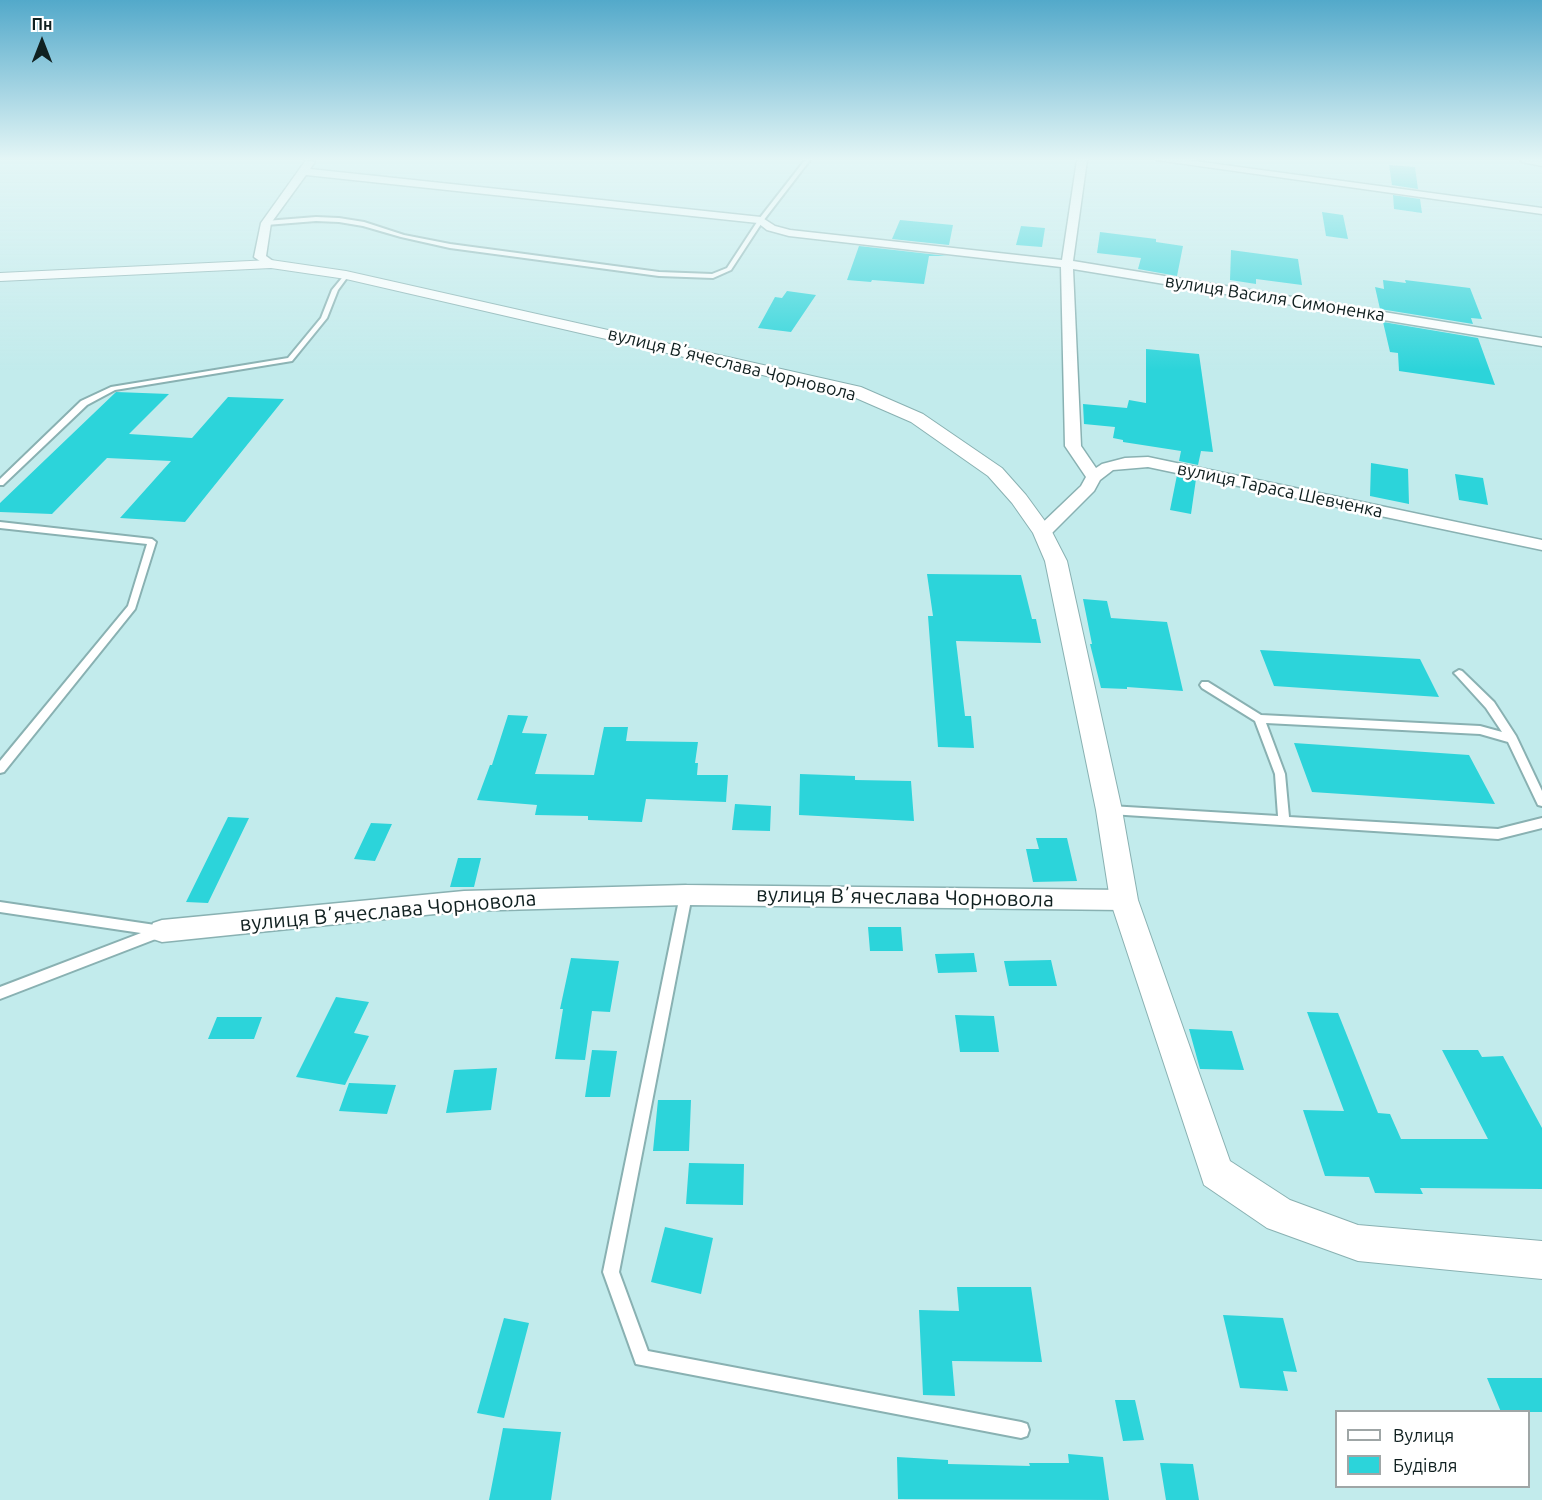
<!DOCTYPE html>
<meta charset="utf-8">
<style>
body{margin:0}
#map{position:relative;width:1542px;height:1500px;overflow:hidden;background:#c2ebec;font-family:Ubuntu,sans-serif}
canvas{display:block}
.legend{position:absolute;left:1335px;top:1410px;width:195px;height:78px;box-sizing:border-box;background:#fff;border:2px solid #9fa6a6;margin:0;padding:8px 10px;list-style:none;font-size:18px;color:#102020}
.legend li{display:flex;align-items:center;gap:12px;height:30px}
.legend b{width:30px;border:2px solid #9fa6a6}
.north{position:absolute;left:12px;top:12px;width:60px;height:60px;-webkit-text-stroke:4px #fff;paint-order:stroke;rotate:0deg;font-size:16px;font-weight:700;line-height:24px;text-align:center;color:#102020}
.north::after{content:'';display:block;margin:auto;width:21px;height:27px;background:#102020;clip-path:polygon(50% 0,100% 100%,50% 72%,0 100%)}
</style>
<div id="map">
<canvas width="1542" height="1500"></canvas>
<ul class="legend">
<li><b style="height:8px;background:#fff"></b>Вулиця</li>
<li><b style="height:16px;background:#2cd4da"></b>Будівля</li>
</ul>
<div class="north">Пн</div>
</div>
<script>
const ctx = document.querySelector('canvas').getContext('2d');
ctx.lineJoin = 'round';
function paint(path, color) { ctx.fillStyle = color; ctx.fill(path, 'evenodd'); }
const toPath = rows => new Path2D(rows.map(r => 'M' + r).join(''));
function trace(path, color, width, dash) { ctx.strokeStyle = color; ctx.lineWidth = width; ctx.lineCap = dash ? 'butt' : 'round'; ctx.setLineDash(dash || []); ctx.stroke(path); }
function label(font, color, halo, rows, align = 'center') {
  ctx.font = font + ' Ubuntu,sans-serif'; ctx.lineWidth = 5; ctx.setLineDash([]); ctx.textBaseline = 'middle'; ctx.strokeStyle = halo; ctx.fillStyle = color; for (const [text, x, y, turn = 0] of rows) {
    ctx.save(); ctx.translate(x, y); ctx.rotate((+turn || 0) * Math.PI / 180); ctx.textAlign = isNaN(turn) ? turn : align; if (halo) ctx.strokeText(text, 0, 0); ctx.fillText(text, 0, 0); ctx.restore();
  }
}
const building = toPath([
 [1389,165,1415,167,1418,189,1392,185],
 [1393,195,1420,199,1422,213,1394,209],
 [1322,212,1343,215,1348,239,1326,236],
 [900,220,953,225,949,245,892,239],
 [1021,226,1045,228,1042,247,1016,245],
 [1100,232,1156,239,1156,242,1183,246,1177,276,1138,269,1141,258,1097,253],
 [859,246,947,256,929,256,924,284,872,280,871,282,847,280],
 [1231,250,1298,259,1302,285,1256,279,1256,284,1230,280],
 [1383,280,1406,283,1405,280,1470,288,1482,319,1471,318,1473,324,1380,309,1375,287,1384,289],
 [787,291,816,295,791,332,758,328,775,297,782,298],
 [1383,322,1478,338,1495,385,1399,371,1398,353,1390,352],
 [1146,349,1199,354,1213,452,1201,451,1198,465,1179,461,1181,451,1123,442,1123,440,1113,438,1115,427,1084,424,1083,404,1127,408,1129,400,1146,403],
 [116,392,169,394,129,434,192,438,228,397,284,399,185,522,120,518,171,461,107,458,52,514,0,512,0,503],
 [1371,463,1408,469,1409,504,1370,496],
 [1455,474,1483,478,1488,505,1459,500],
 [1177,475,1196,479,1191,514,1170,510],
 [927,574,1021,575,1032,619,1036,619,1041,643,956,641,965,716,971,716,974,748,938,747,928,616,933,616],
 [1083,599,1107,601,1111,618,1167,622,1183,691,1127,687,1127,689,1101,688,1090,644,1092,644],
 [1260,650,1420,659,1439,697,1274,686],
 [508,715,528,716,522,733,547,734,535,774,594,775,604,727,628,727,626,741,698,742,695,763,698,763,697,775,728,775,726,802,646,799,642,822,588,820,588,816,535,815,537,805,477,800,490,765,492,765],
 [1294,743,1469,755,1495,804,1312,792],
 [800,774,855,776,855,780,911,781,914,821,799,815],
 [735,804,771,806,770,831,732,830],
 [228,817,249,818,208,903,186,902],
 [371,823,392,824,375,861,354,859],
 [1036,838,1067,838,1077,881,1033,882,1026,849,1039,849],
 [458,858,481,858,474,887,450,887],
 [868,927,901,927,903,951,870,951],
 [974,953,977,972,938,973,935,954],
 [571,958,619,961,610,1012,592,1011,585,1060,555,1059,563,1009,560,1009],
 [1051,960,1057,986,1009,986,1004,961],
 [336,997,369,1002,354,1033,369,1036,345,1085,296,1077],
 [1307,1012,1338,1013,1378,1113,1390,1114,1401,1139,1488,1139,1442,1050,1478,1050,1482,1057,1503,1056,1542,1128,1542,1189,1420,1188,1423,1194,1375,1193,1369,1177,1325,1176,1303,1110,1344,1111],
 [955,1015,994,1016,999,1052,960,1052],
 [217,1017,262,1017,254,1039,208,1039],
 [1189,1029,1232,1031,1244,1070,1200,1069],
 [592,1050,617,1051,610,1097,585,1097],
 [497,1068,491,1110,446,1113,454,1070],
 [349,1083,396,1085,387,1114,339,1111],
 [658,1100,691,1100,689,1151,653,1151],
 [689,1163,744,1164,743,1205,686,1204],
 [665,1227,713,1238,701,1294,651,1282],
 [957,1287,1031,1287,1042,1362,952,1361,955,1396,923,1395,919,1310,959,1311],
 [1223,1315,1283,1318,1297,1372,1283,1371,1288,1391,1240,1388],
 [504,1318,529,1323,504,1418,477,1413],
 [1487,1378,1542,1378,1542,1412,1501,1412],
 [1115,1400,1135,1400,1144,1440,1123,1441],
 [503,1428,561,1432,551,1500,489,1500],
 [1068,1454,1103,1457,1109,1500,898,1499,897,1457,948,1460,948,1464,1030,1466,1029,1463,1069,1463],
 [1160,1463,1193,1464,1199,1500,1166,1500]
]);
const service = toPath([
 [805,160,810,160,763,221,731,270,713,278,659,276,450,248,401,237,363,226,339,222,316,221,266,225,263,223,266,221,316,217,339,218,364,222,404,235,450,244,659,272,712,274,727,268,759,219,805,160],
 [346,273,349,275,338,290,327,318,292,361,115,390,87,405,3,485,0,485,0,479,81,401,111,387,288,358,321,318,332,290,346,273],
 [0,522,152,539,156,542,135,609,4,772,0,773,0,761,128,606,147,544,0,528,0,522],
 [1459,670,1462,671,1494,702,1516,736,1542,791,1542,806,1538,805,1508,742,1480,734,1266,723,1285,774,1289,817,1498,829,1542,818,1542,828,1498,839,1110,814,1106,813,1104,810,1106,807,1110,806,1278,816,1275,774,1255,721,1202,688,1200,685,1202,682,1208,682,1261,715,1480,726,1502,732,1486,708,1456,675,1454,673,1459,670],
 [686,890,690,891,692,895,619,1272,648,1351,1021,1422,1027,1424,1029,1430,1027,1436,1021,1438,636,1364,603,1272,680,895,682,891,686,890],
 [0,902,162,926,166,927,168,931,166,935,0,999,0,987,141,933,0,912,0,902]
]);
const minor = toPath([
 [306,160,315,162,310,169,761,217,775,226,790,230,1062,260,1077,160,1087,160,1073,261,1542,338,1542,346,1073,269,1081,446,1096,468,1102,464,1125,458,1148,457,1542,540,1542,550,1148,467,1113,470,1100,480,1094,491,1049,536,1037,536,1035,532,1037,528,1081,486,1086,477,1065,446,1061,267,789,236,767,230,758,223,306,175,271,223,266,256,277,264,275,266,267,266,254,257,261,223,306,160],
 [1156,160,1187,160,1542,208,1542,214,1156,160],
 [1520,160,1542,160,1542,166,1522,162,1520,160],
 [686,885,1124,890,1132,893,1136,900,1132,907,1124,910,686,905,464,911,162,942,153,939,150,931,153,923,162,920,464,891,686,885]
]);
const tertiary = toPath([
 [271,260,346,271,861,387,923,414,1002,468,1026,495,1050,528,1067,561,1122,810,1138,900,1230,1161,1290,1200,1358,1225,1542,1241,1542,1279,1358,1261,1267,1228,1204,1185,1110,900,1096,810,1045,561,1033,533,1012,503,988,476,911,422,849,395,346,279,271,268,0,281,0,273,271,260]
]);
const farStreetnames = [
 ["вулиця Василя Симоненка",1275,298,9],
 ["вулиця Вʼячеслава Чорновола",732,364,14],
 ["вулиця Тараса Шевченка",1280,490,12]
];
const streetNames = [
 ["вулиця Вʼячеслава Чорновола",905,897,1],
 ["вулиця Вʼячеслава Чорновола",388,911,-5]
];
paint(building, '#2cd4da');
trace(service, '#89b1b2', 4);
trace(minor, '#89b1b2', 3);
trace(tertiary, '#89b1b2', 2);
paint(service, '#fff');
paint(minor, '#fff');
paint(tertiary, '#fff');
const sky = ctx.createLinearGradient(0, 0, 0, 370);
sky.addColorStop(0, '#53a9ca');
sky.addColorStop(0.43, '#e4f6f6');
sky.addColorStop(1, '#e4f6f600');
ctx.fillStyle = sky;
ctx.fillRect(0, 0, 1542, 370);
label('18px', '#102020', '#fff', farStreetnames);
label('21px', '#102020', '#fff', streetNames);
</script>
